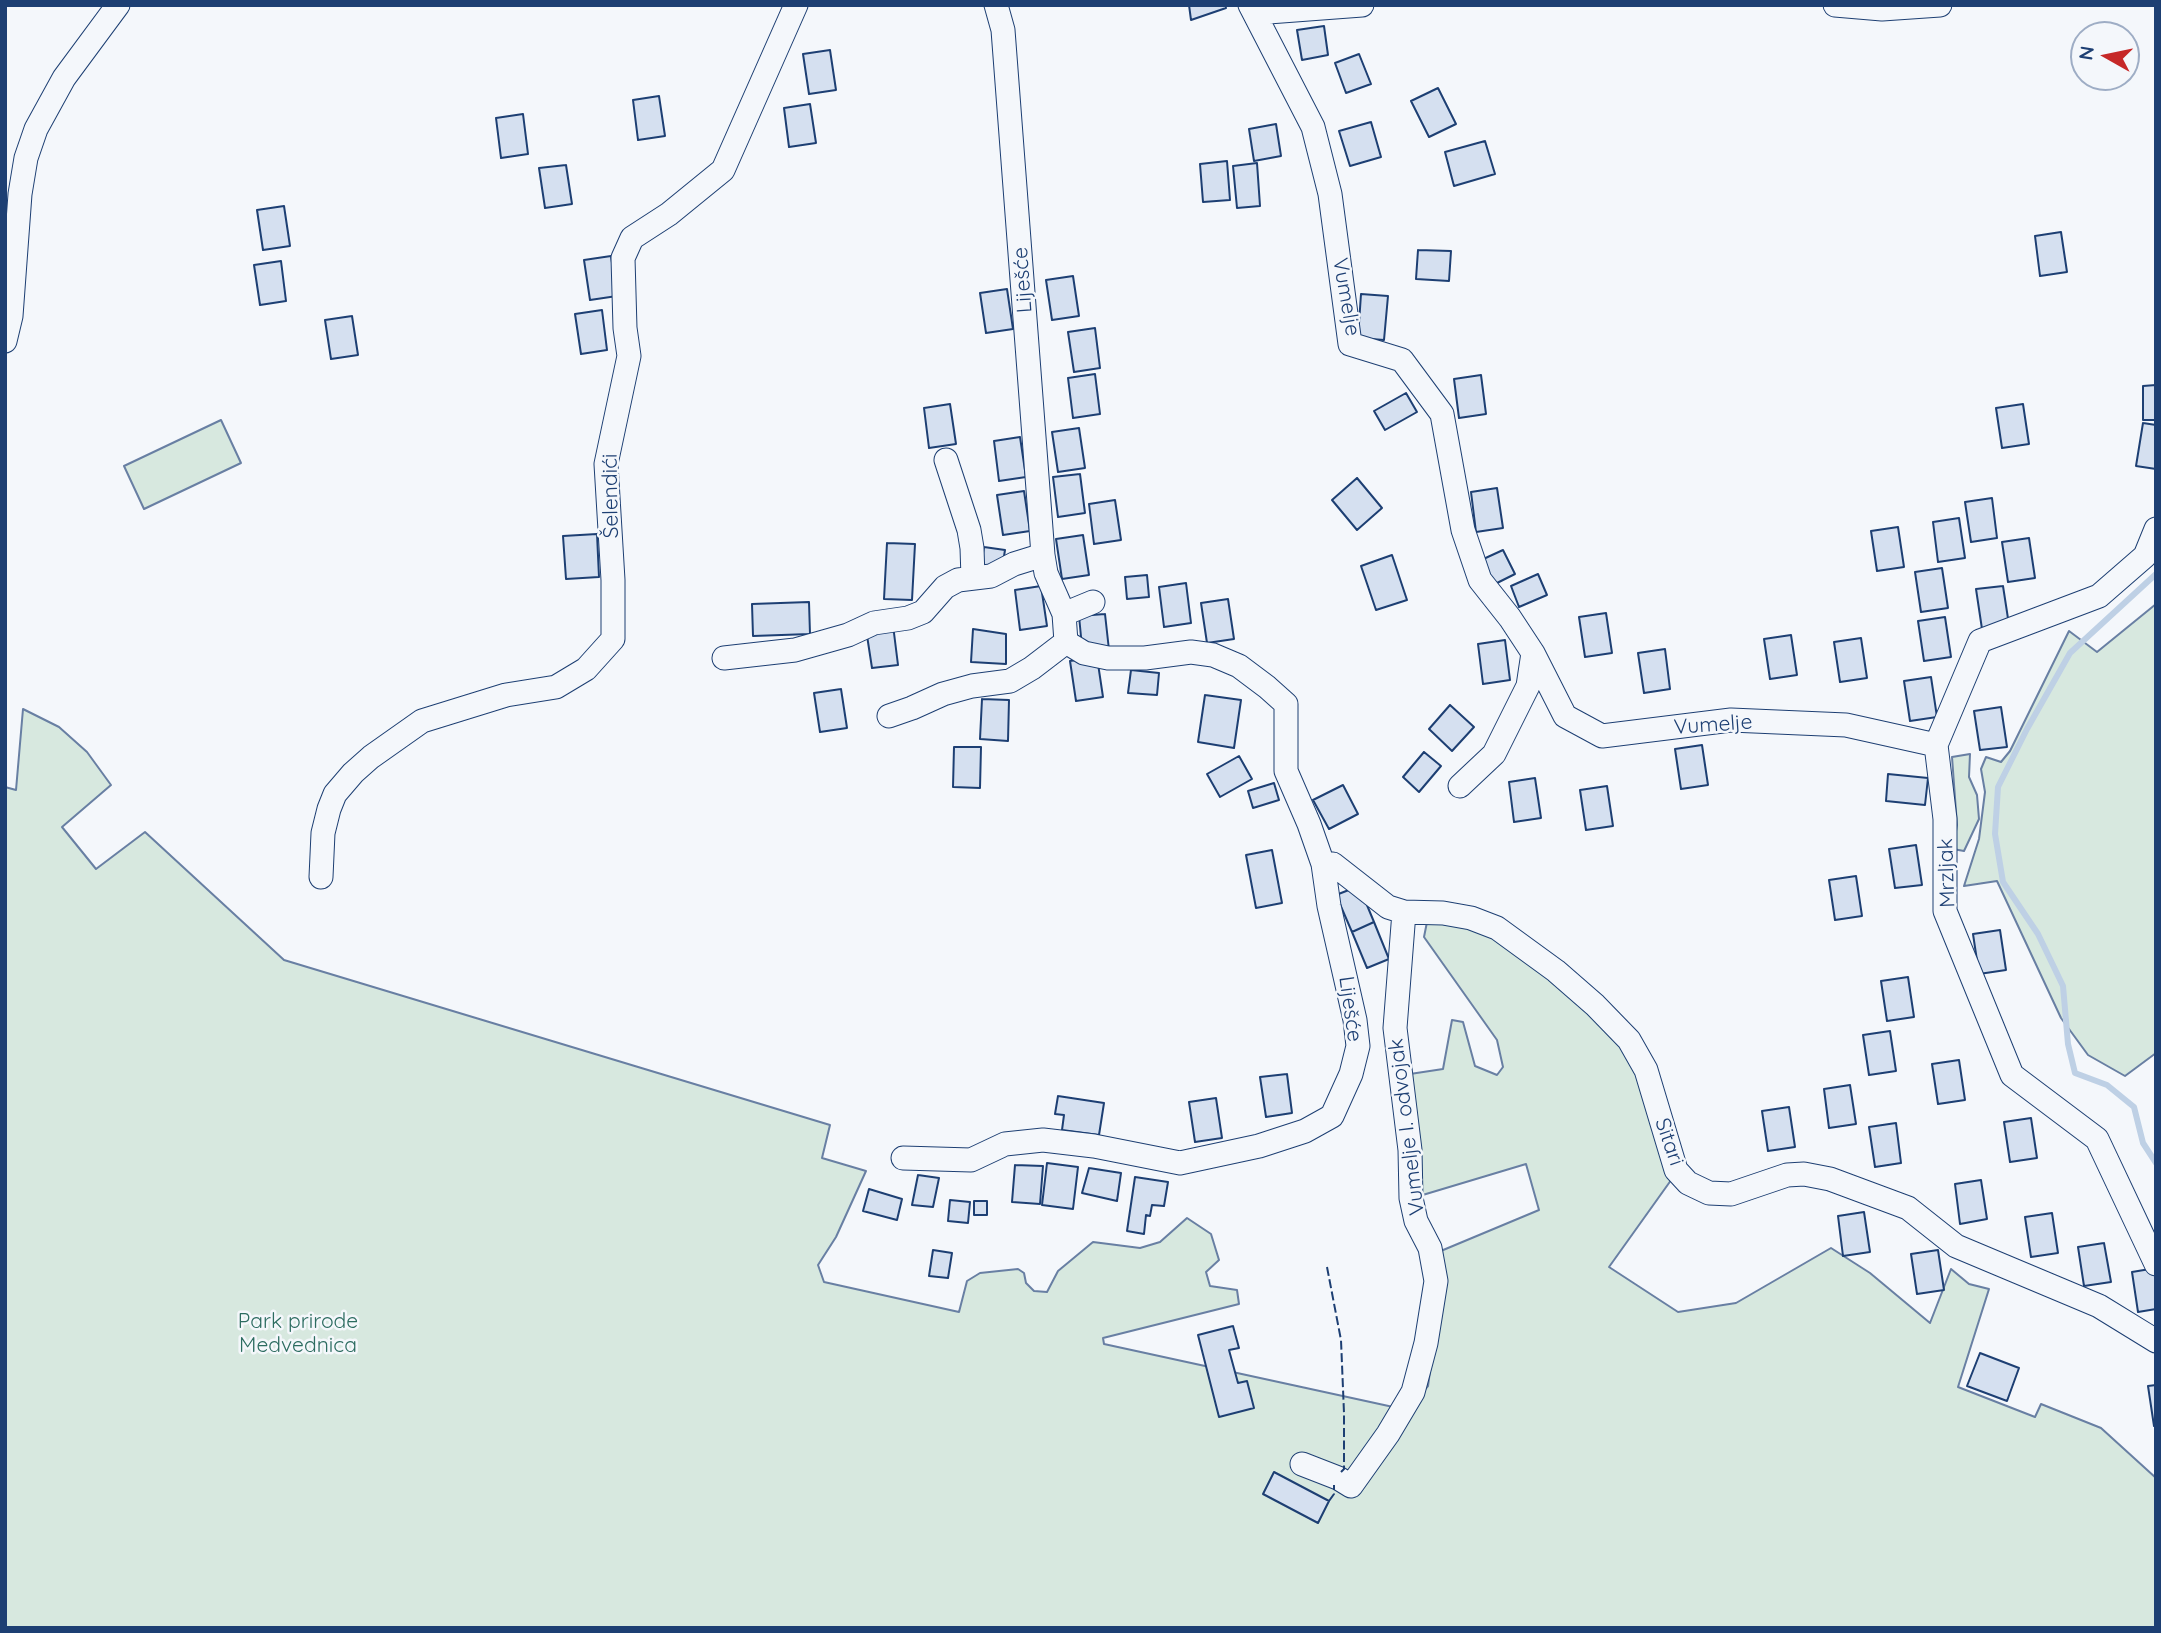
<!DOCTYPE html>
<meta charset="utf-8">
<style>
body{margin:0}
#map{position:relative;width:2161px;height:1633px;overflow:hidden;background:#f4f7fb;font-family:Quicksand,sans-serif}
canvas{display:block}
.frame{position:absolute;inset:0;border:7px solid #1d3f73;pointer-events:none}
.north{position:absolute;left:2070px;top:21px;width:70px;height:70px;box-sizing:border-box;background:#f4f7fb;border:2px solid #9eadc5;border-radius:50%;rotate:279deg;font-size:19px;font-weight:700;line-height:28px;text-align:center;color:#1d3f73}
.north::after{content:'';display:block;margin:auto;width:24px;height:32px;background:#c62828;clip-path:polygon(50% 0,100% 100%,50% 72%,0 100%)}
</style>
<div id="map">
<canvas width="2161" height="1633"></canvas>
<div class="frame"></div>
<div class="north">N</div>
</div>
<script>
const ctx = document.querySelector('canvas').getContext('2d');
ctx.lineJoin = 'round';
function paint(path, color) { ctx.fillStyle = color; ctx.fill(path, 'evenodd'); }
const toPath = rows => new Path2D(rows.map(r => 'M' + r).join(''));
function trace(path, color, width, dash) { ctx.strokeStyle = color; ctx.lineWidth = width; ctx.lineCap = dash ? 'butt' : 'round'; ctx.setLineDash(dash || []); ctx.stroke(path); }
function label(font, color, halo, rows, align = 'center') {
  ctx.font = font + ' Quicksand,sans-serif'; ctx.lineWidth = 5; ctx.setLineDash([]); ctx.textBaseline = 'middle'; ctx.strokeStyle = halo; ctx.fillStyle = color; for (const [text, x, y, turn = 0] of rows) {
    ctx.save(); ctx.translate(x, y); ctx.rotate((+turn || 0) * Math.PI / 180); ctx.textAlign = isNaN(turn) ? turn : align; if (halo) ctx.strokeText(text, 0, 0); ctx.fillText(text, 0, 0); ctx.restore();
  }
}
const green = toPath([
 [221,420,241,463,144,509,124,466,221,420],
 [2156,604,2156,1053,2125,1076,2088,1055,2061,1018,1997,881,1964,886,1979,839,1985,792,1981,769,1986,757,2001,762,2010,751,2069,631,2097,652,2156,604],
 [23,709,59,727,87,752,111,785,62,827,96,869,145,832,284,960,830,1125,822,1158,866,1171,836,1237,818,1265,824,1282,959,1312,967,1281,980,1273,1018,1269,1024,1273,1026,1283,1034,1291,1047,1292,1058,1271,1093,1242,1140,1248,1160,1242,1187,1218,1211,1234,1219,1260,1206,1272,1210,1286,1237,1290,1239,1304,1103,1338,1104,1344,1407,1410,1428,1386,1436,1327,1436,1253,1539,1210,1526,1164,1416,1197,1410,1074,1443,1069,1452,1020,1463,1022,1475,1066,1497,1075,1503,1067,1497,1040,1424,937,1427,922,1439,918,1490,933,1560,984,1626,1048,1674,1176,1609,1267,1678,1312,1736,1303,1831,1248,1870,1273,1930,1323,1951,1269,1969,1284,1989,1289,1958,1387,2035,1417,2041,1404,2101,1428,2156,1478,2156,1628,5,1628,5,787,16,790,23,709],
 [1970,754,1969,777,1977,795,1979,819,1964,851,1953,849,1957,825,1952,757,1970,754]
]);
const stream = toPath([
 [2156,574,2070,653,2027,729,1998,787,1995,834,2003,882,2038,934,2063,986,2068,1044,2075,1073,2107,1085,2134,1107,2143,1143,2156,1163]
]);
const building = toPath([
 [1189,5,1225,5,1226,8,1191,20,1189,5],
 [1324,26,1328,55,1302,60,1297,30,1324,26],
 [830,50,836,90,809,94,803,54,830,50],
 [1359,54,1371,84,1346,93,1335,63,1359,54],
 [1438,88,1456,124,1429,137,1411,101,1438,88],
 [659,96,665,136,638,140,633,100,659,96],
 [810,104,816,143,789,147,784,108,810,104],
 [523,114,528,154,501,158,496,118,523,114],
 [1371,122,1381,157,1350,166,1339,131,1371,122],
 [1276,124,1281,156,1254,161,1249,129,1276,124],
 [1485,141,1495,174,1454,186,1445,152,1485,141],
 [1227,161,1230,200,1203,202,1200,164,1227,161],
 [1257,163,1260,206,1237,208,1233,166,1257,163],
 [566,165,572,204,545,208,539,168,566,165],
 [284,206,290,246,263,250,257,210,284,206],
 [2061,232,2067,272,2040,276,2035,236,2061,232],
 [1418,250,1451,251,1449,281,1416,279,1418,250],
 [611,256,617,296,590,300,584,260,611,256],
 [281,261,286,301,260,305,254,265,281,261],
 [1073,276,1079,316,1052,320,1046,280,1073,276],
 [1007,289,1013,329,986,333,980,293,1007,289],
 [1361,294,1388,296,1384,340,1358,338,1361,294],
 [602,310,607,350,581,354,575,314,602,310],
 [352,316,358,355,331,359,325,320,352,316],
 [1095,328,1100,368,1074,372,1068,332,1095,328],
 [1095,374,1100,414,1073,418,1068,378,1095,374],
 [1481,375,1486,414,1459,418,1454,379,1481,375],
 [2156,385,2156,420,2143,420,2143,386,2156,385],
 [1406,393,1417,412,1385,430,1374,411,1406,393],
 [950,404,956,444,929,448,924,408,950,404],
 [2023,404,2029,444,2002,448,1996,408,2023,404],
 [2143,423,2156,425,2156,469,2136,466,2143,423],
 [1079,428,1085,468,1058,472,1052,432,1079,428],
 [1020,437,1026,477,999,481,994,441,1020,437],
 [1080,474,1085,513,1058,517,1053,477,1080,474],
 [1357,478,1382,508,1357,530,1332,500,1357,478],
 [1497,488,1503,528,1476,532,1471,492,1497,488],
 [1024,491,1030,531,1003,535,997,495,1024,491],
 [1992,498,1997,538,1971,542,1965,502,1992,498],
 [1115,500,1121,540,1094,544,1089,504,1115,500],
 [1959,518,1965,558,1938,562,1933,522,1959,518],
 [1898,527,1904,567,1877,571,1871,531,1898,527],
 [597,534,599,577,566,579,563,536,597,534],
 [1083,535,1089,575,1062,579,1056,539,1083,535],
 [2029,538,2035,578,2008,582,2002,542,2029,538],
 [887,543,915,544,912,600,884,599,887,543],
 [984,547,1005,550,1002,569,981,565,984,547],
 [1503,550,1515,574,1491,586,1479,561,1503,550],
 [1392,555,1407,600,1376,610,1361,566,1392,555],
 [1942,568,1948,608,1921,612,1915,572,1942,568],
 [1538,574,1547,595,1519,607,1511,586,1538,574],
 [1147,575,1149,597,1127,599,1125,577,1147,575],
 [1186,583,1191,623,1164,627,1159,587,1186,583],
 [1041,586,1047,626,1020,630,1015,590,1041,586],
 [2003,586,2009,625,1982,629,1976,589,2003,586],
 [1228,599,1234,639,1207,643,1201,603,1228,599],
 [809,602,810,634,753,636,752,604,809,602],
 [1606,613,1612,653,1585,657,1579,617,1606,613],
 [1105,614,1109,650,1082,647,1079,616,1105,614],
 [1945,617,1951,657,1924,661,1918,621,1945,617],
 [893,625,898,665,872,668,866,629,893,625],
 [973,629,1006,634,1006,664,971,662,973,629],
 [1791,635,1797,675,1770,679,1764,639,1791,635],
 [1861,638,1867,678,1840,682,1834,642,1861,638],
 [1505,640,1510,680,1483,684,1478,644,1505,640],
 [1665,649,1670,689,1644,693,1638,653,1665,649],
 [1097,657,1103,697,1076,701,1070,661,1097,657],
 [1131,670,1159,673,1157,695,1128,693,1131,670],
 [1931,677,1937,717,1910,721,1904,681,1931,677],
 [841,689,847,728,820,732,814,693,841,689],
 [1205,695,1241,700,1234,748,1198,742,1205,695],
 [982,699,1009,700,1008,741,980,739,982,699],
 [1450,705,1474,727,1452,751,1429,729,1450,705],
 [2001,707,2007,747,1980,750,1974,711,2001,707],
 [1702,745,1708,785,1681,789,1675,749,1702,745],
 [954,747,981,747,980,788,953,787,954,747],
 [1424,752,1441,766,1419,792,1403,777,1424,752],
 [1239,756,1252,779,1220,797,1207,774,1239,756],
 [1888,774,1928,778,1925,805,1886,801,1888,774],
 [1535,778,1541,818,1514,822,1509,782,1535,778],
 [1274,783,1279,800,1253,808,1248,791,1274,783],
 [1343,785,1358,814,1329,829,1313,800,1343,785],
 [1607,786,1613,826,1586,830,1580,790,1607,786],
 [1916,845,1922,885,1895,888,1889,849,1916,845],
 [1272,850,1282,903,1256,908,1246,855,1272,850],
 [1856,876,1862,916,1835,920,1829,880,1856,876],
 [1359,886,1374,922,1352,932,1336,895,1359,886],
 [1374,922,1389,959,1367,968,1352,932,1374,922],
 [2000,930,2006,970,1979,974,1973,934,2000,930],
 [1908,977,1914,1017,1887,1021,1881,981,1908,977],
 [1890,1031,1896,1071,1869,1075,1863,1035,1890,1031],
 [1959,1060,1965,1100,1938,1104,1932,1064,1959,1060],
 [1287,1074,1292,1113,1266,1117,1260,1077,1287,1074],
 [1850,1085,1856,1124,1829,1128,1824,1089,1850,1085],
 [1058,1096,1104,1103,1099,1135,1062,1130,1064,1115,1055,1114,1058,1096],
 [1216,1098,1222,1138,1195,1142,1189,1102,1216,1098],
 [1789,1107,1795,1147,1768,1151,1762,1111,1789,1107],
 [2031,1118,2037,1158,2010,1162,2004,1122,2031,1118],
 [1896,1123,1901,1163,1875,1167,1869,1127,1896,1123],
 [1047,1163,1078,1167,1073,1209,1042,1205,1047,1163],
 [1015,1165,1043,1166,1040,1204,1012,1202,1015,1165],
 [1089,1168,1121,1173,1117,1201,1082,1193,1089,1168],
 [918,1175,939,1178,933,1207,912,1205,918,1175],
 [1135,1177,1168,1182,1164,1206,1152,1205,1150,1216,1146,1215,1144,1234,1127,1231,1135,1177],
 [1981,1180,1987,1219,1960,1224,1955,1184,1981,1180],
 [869,1189,902,1199,897,1220,863,1211,869,1189],
 [950,1200,970,1202,968,1223,948,1221,950,1200],
 [974,1201,987,1201,987,1215,974,1215,974,1201],
 [1864,1212,1870,1252,1843,1256,1838,1216,1864,1212],
 [2052,1213,2058,1253,2031,1257,2025,1217,2052,1213],
 [2104,1243,2111,1282,2084,1286,2078,1247,2104,1243],
 [933,1250,952,1253,948,1278,929,1276,933,1250],
 [1938,1250,1944,1290,1917,1294,1911,1254,1938,1250],
 [2156,1268,2156,1309,2138,1312,2132,1272,2156,1268],
 [1233,1326,1239,1348,1229,1350,1238,1383,1247,1381,1254,1408,1219,1417,1198,1335,1233,1326],
 [1980,1353,2019,1368,2007,1401,1967,1386,1980,1353],
 [2156,1385,2156,1425,2154,1426,2148,1386,2156,1385],
 [1274,1472,1329,1501,1318,1523,1263,1494,1274,1472]
]);
const minor = toPath([
 [1250,5,1313,127,1330,194,1350,344,1402,360,1442,414,1463,530,1480,580,1510,618,1533,653,1565,716,1602,736,1731,720,1846,725,1936,745],
 [1835,5,1882,9,1940,5],
 [1255,13,1362,5],
 [5,341,11,316,20,194,26,158,36,129,64,78,118,5],
 [946,460,969,530,972,548,973,578],
 [2156,529,2145,556,2099,596,1980,641,1936,745,1945,819,1945,911,2012,1075,2097,1139,2156,1264],
 [1064,614,1093,602],
 [724,658,795,650,848,635,874,623,908,618,923,612,945,587,958,580,991,576,1014,564,1043,555],
 [889,716,912,708,943,694,972,686,1010,681,1032,668,1066,642],
 [1460,786,1494,754,1528,686,1533,653],
 [1323,864,1333,864,1388,907,1404,912,1443,913,1471,918,1497,928,1556,971,1595,1005,1629,1040,1646,1070,1676,1170,1688,1183,1709,1193,1731,1194,1787,1175,1804,1174,1830,1179,1908,1208,1956,1246,2099,1306,2156,1341],
 [321,877,323,833,329,809,335,794,353,773,371,757,422,721,506,695,556,687,586,669,613,639,613,580,606,464,629,356,625,328,623,258,632,238,669,214,723,170,796,5],
 [903,1158,971,1160,1005,1144,1043,1140,1094,1146,1180,1163,1259,1146,1305,1131,1332,1116,1351,1074,1358,1046,1355,1020,1329,906,1323,864,1309,824,1286,771,1286,704,1267,687,1239,666,1213,655,1191,652,1145,658,1108,658,1084,653,1066,642,1064,614,1046,573,1043,555,1003,30,996,5],
 [1302,1464,1338,1478,1351,1486,1388,1434,1413,1392,1426,1343,1436,1281,1430,1248,1416,1221,1411,1198,1410,1150,1395,1028,1404,912]
]);
const fence = toPath([
 [1327,1267,1341,1340,1344,1413,1344,1469,1341,1472],
 [1329,1501,1334,1494,1334,1485]
]);
const streetNames = [
 ["Liješće",1023,280,-94],
 ["Vumelje",1346,297,80],
 ["Šelendići",611,496,-91],
 ["Vumelje",1713,725,-4],
 ["Mrzljak",1947,873,-92],
 ["Liješće",1350,1009,82],
 ["Vumelje I. odvojak",1407,1127,-97],
 ["Sitari",1669,1142,71]
];
const parkNames = [
 ["Park prirode",298,1322],
 ["Medvednica",298,1346]
];
paint(green, '#d7e8df');
trace(green, '#687fa3', 2);
trace(stream, '#bed0e5', 6);
paint(building, '#d5e0f0');
trace(building, '#1d3f73', 2);
trace(minor, '#1d3f73', 25);
trace(minor, '#f4f7fb', 23);
trace(fence, '#1d3f73', 2, [9, 3.5]);
label('21px', '#1d3f73', '#f4f7fb', streetNames);
label('21px', '#2c6c60', '#f4f7fb', parkNames);
</script>
